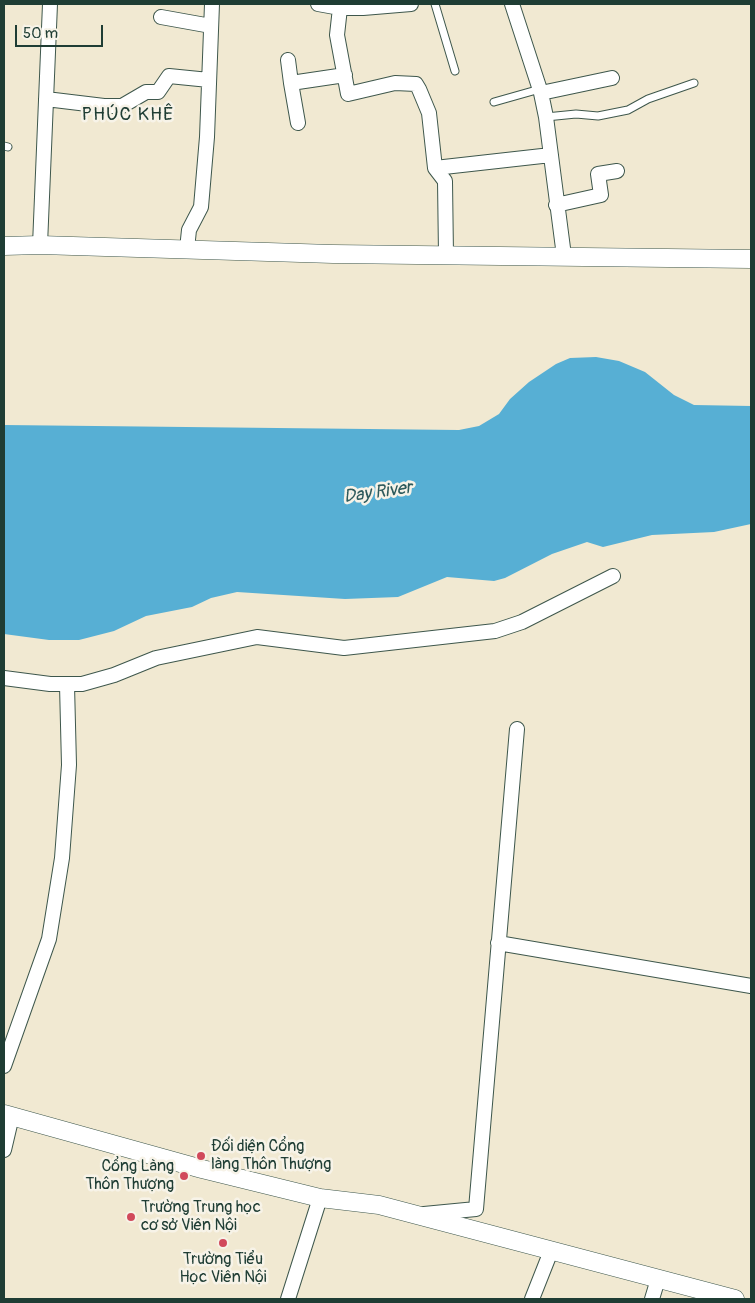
<!DOCTYPE html>
<meta charset="utf-8">
<style>
body{margin:0}
#map{position:relative;width:755px;height:1303px;overflow:hidden;background:#f1e9d2;font-family:Pangolin,sans-serif}
canvas{display:block}
.frame{position:absolute;inset:0;border:5px solid #1f3d34;pointer-events:none}
.scale{position:absolute;left:15px;top:25px;width:88px;height:22px;box-sizing:border-box;border:2px solid #1f3d34;border-top:0;padding-left:6px;font-size:15px;line-height:18px;white-space:nowrap;color:#1f3d34;-webkit-text-stroke:4px #f7f3e8;paint-order:stroke}
</style>
<div id="map">
<canvas width="755" height="1303"></canvas>
<div class="frame"></div>
<div class="scale">50 m</div>
</div>
<script>
const ctx = document.querySelector('canvas').getContext('2d');
ctx.lineJoin = 'round';
function paint(path, color) { ctx.fillStyle = color; ctx.fill(path, 'evenodd'); }
const toPath = rows => new Path2D(rows.map(r => 'M' + r).join(''));
function trace(path, color, width, dash) { ctx.strokeStyle = color; ctx.lineWidth = width; ctx.lineCap = dash ? 'butt' : 'round'; ctx.setLineDash(dash || []); ctx.stroke(path); }
function label(font, color, halo, rows, align = 'center') {
  ctx.font = font + ' Pangolin,sans-serif'; ctx.lineWidth = 5; ctx.setLineDash([]); ctx.textBaseline = 'middle'; ctx.strokeStyle = halo; ctx.fillStyle = color; for (const [text, x, y, turn = 0] of rows) {
    ctx.save(); ctx.translate(x, y); ctx.rotate((+turn || 0) * Math.PI / 180); ctx.textAlign = isNaN(turn) ? turn : align; if (halo) ctx.strokeText(text, 0, 0); ctx.fillText(text, 0, 0); ctx.restore();
  }
}
const water = toPath([
 [596,357,619,361,645,372,674,395,694,405,751,406,751,524,714,532,652,535,603,547,587,542,552,554,505,578,494,581,447,577,398,597,345,599,237,592,211,598,192,607,146,616,114,631,79,640,49,640,4,634,4,425,459,430,479,426,499,414,510,399,529,382,556,364,570,358]
]);
const service = toPath([
 [435,4,455,71],
 [494,102,540,89],
 [546,117,576,114,598,116,628,110,648,99,694,83],
 [4,146,8,147]
]);
const minor = toPath([
 [318,4,340,8,363,8,411,4],
 [512,4,541,93,546,117,564,256],
 [340,8,337,35,348,94,395,83,416,84,419,89,429,113,435,168,445,181,446,255],
 [161,17,211,26],
 [288,60,291,83,345,75],
 [291,83,298,123],
 [541,93,612,78],
 [46,99,104,106,122,106,146,92,158,92,169,76,209,80],
 [435,168,551,155],
 [556,205,601,195,598,174,617,171],
 [40,245,50,4],
 [187,249,189,230,201,207,207,137,212,4],
 [4,678,50,684,82,684,114,675,156,658,257,637,344,648,495,631,522,622,613,576],
 [498,943,751,986],
 [4,1066,49,939,62,858,69,765,67,685],
 [4,1150,12,1116],
 [424,1214,476,1209,517,729],
 [288,1299,320,1198],
 [532,1299,551,1251],
 [652,1299,658,1279]
]);
const tertiary = toPath([
 [4,246,40,245,333,254,751,259],
 [4,1114,202,1169,320,1198,379,1205,735,1299]
]);
const markers = [
 [201,1156,5,"#d1495b"],
 [184,1176,5,"#d1495b"],
 [131,1217,5,"#d1495b"],
 [223,1243,5,"#d1495b"]
];
const poiNames = [
 ["Đối diện Cổng",211,1147],
 ["làng Thôn Thượng",211,1165],
 ["Cổng Làng",174,1167,"right"],
 ["Thôn Thượng",174,1185,"right"],
 ["Trường Trung học",141,1208],
 ["cơ sở Viên Nội",141,1226],
 ["Trường Tiểu",223,1260,"center"],
 ["Học Viên Nội",223,1278,"center"]
];
const waterNames = [
 ["Day River",378,493,-8]
];
const quarterNames = [
 ["PHÚC KHÊ",128,115]
];
paint(water, '#57afd4');
trace(service, '#3e574c', 9);
trace(minor, '#3e574c', 16);
trace(tertiary, '#3e574c', 19);
trace(service, '#fff', 7);
trace(minor, '#fff', 14);
trace(tertiary, '#fff', 18);
for (const [x, y, r, color] of markers) { const dot = new Path2D(); dot.arc(x, y, r, 0, 2 * Math.PI); ctx.fillStyle = color; ctx.fill(dot); trace(dot, '#f7f3e8', 2); }
label('16px', '#1f3d34', '#f7f3e8', poiNames, 'left');
label('italic 18px', '#2d5a5c', '#f7f3e8', waterNames);
ctx.letterSpacing = '1px';
label('19px', '#1f3d34', '#f7f3e8', quarterNames);
ctx.letterSpacing = '0px';
</script>
